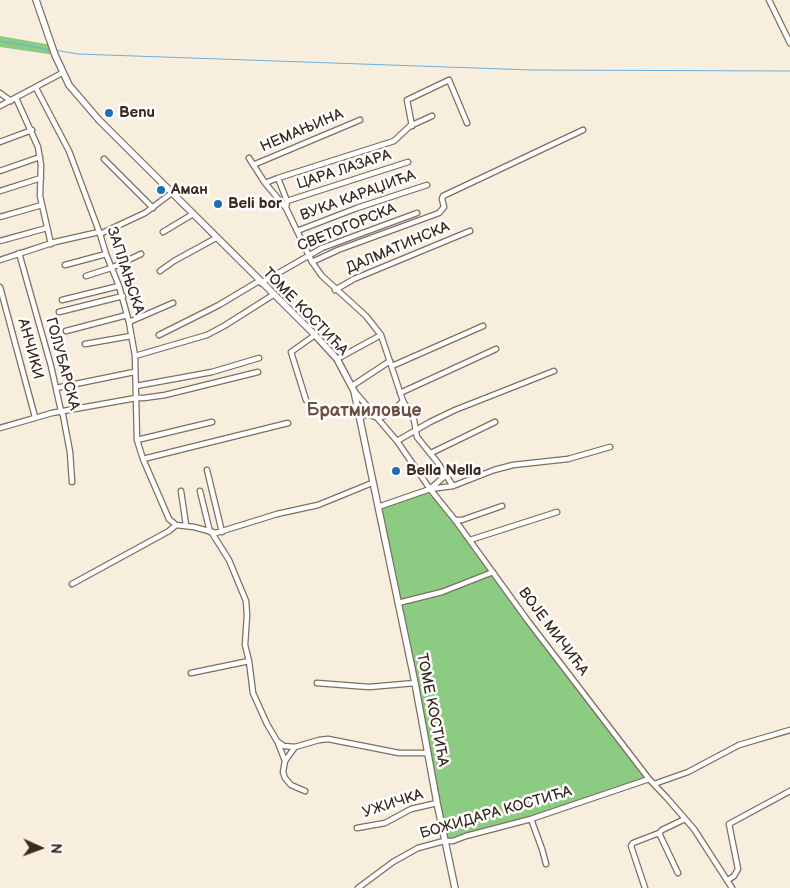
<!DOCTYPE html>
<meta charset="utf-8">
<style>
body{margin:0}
#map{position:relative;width:790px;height:888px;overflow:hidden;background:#f8eede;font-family:"Balsamiq Sans",sans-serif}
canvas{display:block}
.north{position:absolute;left:15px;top:823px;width:50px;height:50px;-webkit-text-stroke:4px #fff;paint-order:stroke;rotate:92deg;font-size:14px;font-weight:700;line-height:20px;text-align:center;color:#3b2a1e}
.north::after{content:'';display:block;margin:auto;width:18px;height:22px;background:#3b2a1e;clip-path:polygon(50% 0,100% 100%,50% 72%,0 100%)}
</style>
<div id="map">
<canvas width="790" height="888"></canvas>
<div class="north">N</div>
</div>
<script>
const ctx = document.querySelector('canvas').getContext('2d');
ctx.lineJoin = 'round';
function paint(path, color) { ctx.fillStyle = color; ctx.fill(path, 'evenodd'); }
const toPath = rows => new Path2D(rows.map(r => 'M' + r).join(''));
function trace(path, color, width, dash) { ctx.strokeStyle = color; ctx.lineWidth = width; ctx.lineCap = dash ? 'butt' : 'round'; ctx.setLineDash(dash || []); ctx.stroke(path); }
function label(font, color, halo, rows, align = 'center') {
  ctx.font = font + ' "Balsamiq Sans",sans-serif'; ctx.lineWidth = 5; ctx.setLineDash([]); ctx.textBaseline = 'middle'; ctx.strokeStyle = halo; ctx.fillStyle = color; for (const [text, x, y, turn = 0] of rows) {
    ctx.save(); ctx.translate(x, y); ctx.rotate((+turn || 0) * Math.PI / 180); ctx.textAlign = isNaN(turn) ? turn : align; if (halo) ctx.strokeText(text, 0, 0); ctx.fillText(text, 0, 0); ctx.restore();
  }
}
const green = toPath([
 [0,36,52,45,55,55,0,47],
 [430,489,649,779,531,819,444,841,378,507]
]);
const stream = toPath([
 [0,41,51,50],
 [55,50,78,54,531,70,790,71]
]);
const minor = toPath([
 [769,0,790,43],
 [36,88,69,151,100,234,106,254,119,286,129,322,135,356,137,440,143,459,169,519,176,525],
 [0,93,11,101],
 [16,98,38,147,41,165,40,196,51,244],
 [0,106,62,73],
 [412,126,407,100,449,80,467,123],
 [0,142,32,130],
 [249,158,265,183,286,208,312,262,322,276,366,316,381,335],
 [104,159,153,208],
 [253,165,360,120],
 [0,171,40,157],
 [278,178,394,141,410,126,432,116],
 [265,183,278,178,287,201,286,208],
 [0,191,41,178],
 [287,201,408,162],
 [0,217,42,205],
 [297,231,357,208,427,185],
 [163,232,193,214],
 [100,234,145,213,173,192],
 [0,241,47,228],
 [19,253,51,366,61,411,63,415,70,452,72,482],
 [0,260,55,242,99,232],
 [312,262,338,250,439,213,444,207,442,199,443,196,583,130],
 [65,265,106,254],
 [160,271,174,261,216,238],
 [86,276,111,268,141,254],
 [261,283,322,248,417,213],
 [0,287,35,417],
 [335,290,354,279,470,231],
 [62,300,119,286],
 [59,312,123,296],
 [129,322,173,303],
 [66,331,127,315],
 [159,335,219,305,259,281],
 [85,344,131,336],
 [135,356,207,335,224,326,273,295],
 [337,359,381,335,403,401,414,420,417,437,438,463,453,486],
 [392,366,483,326],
 [136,386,212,372,259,358],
 [352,386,390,361],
 [56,388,134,372],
 [355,392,397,441,430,489,455,520,528,621,649,779,667,798,694,829,732,888],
 [400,393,496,349],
 [306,400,291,352,315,335],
 [359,418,367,414,378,418,384,416,396,408,403,401],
 [0,428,52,413,136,398,144,398,165,395,258,372],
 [137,440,212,422],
 [397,441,430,422,455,410,554,371],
 [431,453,495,422],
 [143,459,288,423],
 [207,470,222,532],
 [431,488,446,475],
 [181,491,186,525],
 [200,491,210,532],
 [378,507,430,489,453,486,494,470,513,465,568,459,610,447],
 [455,520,462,520,502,506],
 [212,533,229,560,246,601,247,615,245,645,249,661,253,693,267,724,277,741,284,746,295,747,319,740,328,739,399,753,428,753],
 [470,540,557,512],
 [72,584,169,531,176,525,194,527,216,533,277,514,318,505,372,483],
 [398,603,442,592,493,572],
 [191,673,249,661],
 [317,683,369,687,415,683],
 [278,743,285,761],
 [295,747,285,761,283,772,285,778,291,785,305,791],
 [654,784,688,772,739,745,790,730],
 [531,819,542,849,546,864],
 [357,828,385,823,411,809,437,803],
 [678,873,659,833,662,830,685,819],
 [728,880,734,876,738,869,729,824,790,791],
 [358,888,393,862,418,848,444,841,453,841,466,836,531,819,649,779],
 [645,888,631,846,633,843,659,833]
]);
const tertiary = toPath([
 [36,0,55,55,69,85,99,120,315,335,337,359,354,391,415,683,437,803,455,888]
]);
const markers = [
 [109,113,5,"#1f6fb2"],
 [161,190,5,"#1f6fb2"],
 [218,204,5,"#1f6fb2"],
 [396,471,5,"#1f6fb2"]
];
const poiNames = [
 ["Benu",119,113],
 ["Аман",171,190],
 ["Beli bor",228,204],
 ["Bella Nella",406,471]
];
const streetNames = [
 ["НЕМАЊИНА",302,131,-23],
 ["ЦАРА ЛАЗАРА",344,170,-18],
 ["ВУКА КАРАЏИЋА",358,196,-20],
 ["СВЕТОГОРСКА",347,228,-22],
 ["ДАЛМАТИНСКА",398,248,-23],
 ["ЗАПЛАЊСКА",125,271,72],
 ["ТОМЕ КОСТИЋА",305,312,46],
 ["АНЧИКИ",30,349,75],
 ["ГОЛУБАРСКА",62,364,75],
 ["ВОЈЕ МИЧИЋА",553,632,53],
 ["ТОМЕ КОСТИЋА",432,710,79],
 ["УЖИЧКА",393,804,-18],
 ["БОЖИДАРА КОСТИЋА",496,813,-16]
];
const quarterNames = [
 ["Братмиловце",364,411]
];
paint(green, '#8ccb82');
trace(stream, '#69afdf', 1);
trace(minor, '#7d6f61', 7);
trace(tertiary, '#7d6f61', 8);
trace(minor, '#fff', 4.5);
trace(tertiary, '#fff', 5.5);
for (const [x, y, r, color] of markers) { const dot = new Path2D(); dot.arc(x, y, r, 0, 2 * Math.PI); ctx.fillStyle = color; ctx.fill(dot); trace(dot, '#fff', 2); }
label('bold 15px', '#3b2a1e', '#fff', poiNames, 'left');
label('15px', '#3b2a1e', '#fff', streetNames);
label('bold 18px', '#6f4f43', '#fff', quarterNames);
</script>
